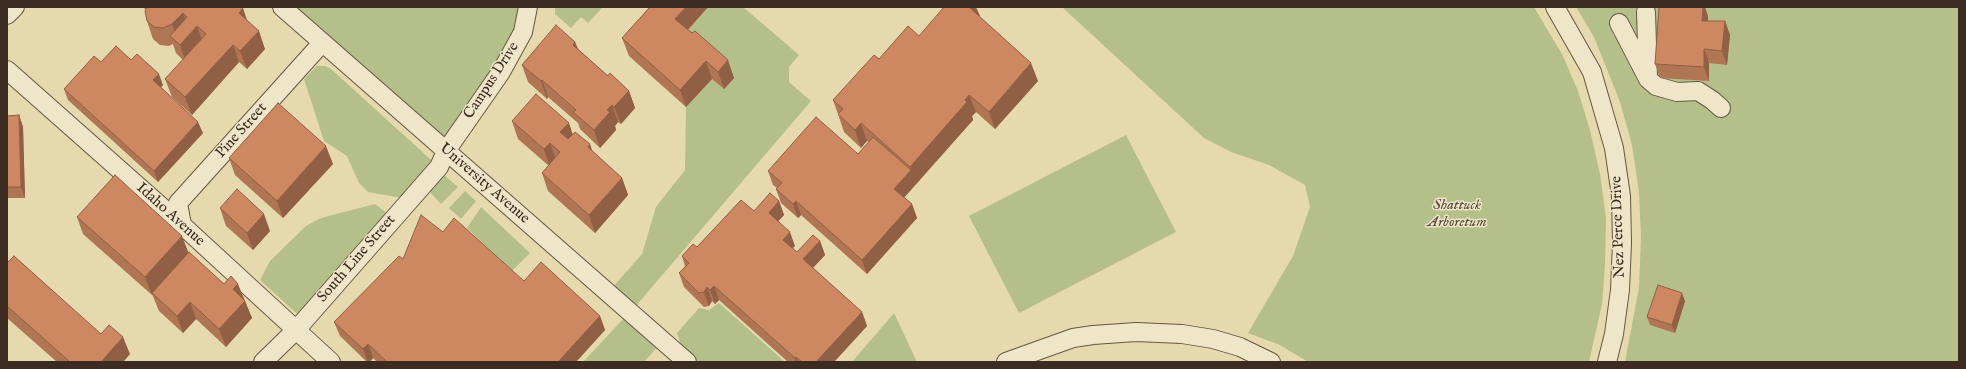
<!DOCTYPE html>
<style>
body{margin:0}
#map{position:relative;width:1966px;height:369px;overflow:hidden;background:#e6d9ad;font-family:"IM FELL English",serif}
canvas{display:block}
.frame{position:absolute;inset:0;border:8px solid #3b2b21;pointer-events:none}
</style>
<div id="map">
<canvas width="1966" height="369"></canvas>
<div class="frame"></div>
</div>
<script>
const ctx = document.querySelector('canvas').getContext('2d');
ctx.lineJoin = 'round';
function paint(path, color) { ctx.fillStyle = color; ctx.fill(path, 'evenodd'); }
const toPath = rows => new Path2D(rows.map(r => 'M' + r).join(''));
function trace(path, color, width, dash) { ctx.strokeStyle = color; ctx.lineWidth = width; ctx.lineCap = dash ? 'butt' : 'round'; ctx.setLineDash(dash || []); ctx.stroke(path); }
function label(font, color, halo, rows, align = 'center') {
  ctx.font = font + ' "IM FELL English",serif'; ctx.lineWidth = 3; ctx.setLineDash([]); ctx.textBaseline = 'middle'; ctx.strokeStyle = halo; ctx.fillStyle = color; for (const [text, x, y, turn = 0] of rows) {
    ctx.save(); ctx.translate(x, y); ctx.rotate((+turn || 0) * Math.PI / 180); ctx.textAlign = isNaN(turn) ? turn : align; if (halo) ctx.strokeText(text, 0, 0); ctx.fillText(text, 0, 0); ctx.restore();
  }
}
const green = toPath([
 [282,7,528,7,446,151],
 [555,7,603,7,588,23,581,17,571,28,555,14],
 [708,7,743,7,799,55,789,67,789,82,811,101,635,307,613,287,642,254,656,207,685,170,686,107,712,79,724,89,682,36],
 [1062,7,1534,7,1563,56,1578,91,1590,130,1600,174,1606,218,1605,265,1602,304,1589,362,1308,362,1280,345,1248,333,1293,256,1310,207,1305,185,1269,165,1231,152,1204,138],
 [1576,7,1959,7,1959,362,1625,362,1639,288,1641,237,1639,192,1632,145,1620,102,1594,37],
 [317,66,325,66,331,69,439,167,402,198,368,192,359,183,347,156,324,141,304,79],
 [1126,135,1176,232,1019,313,969,216],
 [444,175,458,187,441,204,429,191],
 [465,191,476,201,461,219,449,208],
 [375,204,393,218,304,320,260,280,270,261,306,226,321,218],
 [481,207,530,253,512,271,467,228],
 [719,303,785,362,699,362,682,347,677,333,699,308,709,310],
 [894,313,917,362,852,362],
 [627,315,659,345,644,362,583,362]
]);
const minor = toPath([
 [282,7,687,362],
 [1555,7,1592,72,1614,148,1621,196,1622,243,1620,290,1614,334,1607,362],
 [1646,12,1648,77],
 [7,15,15,7],
 [1619,23,1648,79,1656,86,1677,92,1698,91,1712,100,1721,108],
 [7,70,182,225,331,362],
 [182,225,178,203,322,43],
 [263,362,296,330,439,167,446,151,501,72,523,32,528,7],
 [1006,362,1073,338,1093,335,1136,332,1182,334,1213,339,1240,347,1271,362]
]);
const wall = toPath([
 [143,7,241,7,247,21,265,49,247,69,239,62,192,115,172,97,165,79,183,60,176,53,173,44,169,46,160,45,153,39,147,21,146,10],
 [649,7,708,7,688,30,734,78,724,89,712,79,686,107,629,56,622,38,649,8],
 [979,16,1038,81,995,129,976,112,972,116,973,120,904,198,912,204,917,218,867,274,801,215,798,218,781,203,776,189,777,188,773,185,768,171,858,154,869,142,867,141,861,148,844,132,838,114,833,100,879,59,919,36,980,16],
 [1708,16,1708,21,1725,21,1730,35,1727,65,1709,63,1709,81,1660,78,1655,64],
 [575,42,578,49,608,76,629,91,635,108,621,124,618,122,615,126,616,130,600,148,580,129,578,123,548,97,547,99,528,82,522,65],
 [131,60,163,85,161,87,203,133,158,182,68,100,64,89,101,62],
 [19,115,23,127,25,198,7,198,7,116],
 [512,121,573,134,622,178,628,195,595,233,548,191,542,173,549,166,518,139],
 [229,158,333,164,283,218,235,175],
 [779,201,784,215,778,221,795,246,792,248,797,252,820,241,825,255,813,268,862,312,867,326,834,362,788,362,719,300,715,304,712,301,709,306,704,307,684,287,679,273,685,266,682,256,697,247,754,211],
 [220,208,270,231,253,250,226,226],
 [77,217,189,253,224,284,244,300,252,318,226,347,196,319,183,333,159,311,152,294,152,295,83,234],
 [443,232,524,281,600,316,605,330,576,362,377,362,373,358,370,362,367,362,340,336,334,322,403,259],
 [7,263,101,334,130,354,123,362,57,362,7,318],
 [1685,301,1675,333,1650,325,1647,317]
]);
const shadedWall = toPath([
 [686,7,708,7,682,36,675,19],
 [967,7,976,7,980,16,973,23],
 [1703,7,1705,7,1708,16,1708,35,1702,21],
 [243,8,249,26,239,13],
 [183,13,189,30,179,42,172,24],
 [1725,21,1730,35,1727,65,1722,51],
 [197,26,203,43,186,62,180,45],
 [259,31,265,49,247,69,240,51],
 [575,42,582,60,573,45],
 [233,45,239,62,192,115,185,97],
 [1704,49,1709,63,1709,81,1704,67],
 [728,60,734,78,724,89,718,72],
 [706,61,712,79,686,107,680,90],
 [1031,63,1038,81,995,129,989,112],
 [159,74,163,85,157,91,153,80],
 [542,80,548,97,547,99,541,81],
 [629,91,635,108,621,124,614,107],
 [969,95,976,112,972,116,973,120,899,203,894,189,911,170,910,167],
 [612,105,618,122,615,126,616,130,600,148,594,130,607,110],
 [19,115,23,127,25,198,21,187],
 [198,122,203,133,158,182,154,171],
 [569,123,575,141,567,150,560,132],
 [861,123,867,141,861,148,855,130],
 [550,143,556,160,550,167,544,149],
 [590,144,596,162,588,147],
 [326,146,333,164,283,218,277,201],
 [622,178,628,195,595,233,589,215],
 [779,201,784,215,774,226,769,213],
 [796,201,801,215,798,218,793,204],
 [912,204,917,218,867,274,862,260],
 [264,214,270,231,253,250,247,233],
 [790,232,795,246,788,253,783,240],
 [182,236,189,254,152,295,145,277],
 [820,241,825,255,808,273,803,259],
 [238,284,245,301,233,289],
 [714,286,719,300,715,304,710,290],
 [707,287,712,301,709,306,704,292],
 [1682,293,1685,301,1675,333,1672,325],
 [245,301,252,318,226,347,219,329],
 [190,302,196,319,183,333,177,316],
 [862,312,867,326,834,362,816,362],
 [600,316,605,330,576,362,558,362],
 [123,337,130,354,123,362,101,362],
 [368,344,373,358,370,362,368,362,363,349],
 [796,357,798,362,796,362,795,358]
]);
const building = toPath([
 [147,7,241,7,243,8,239,13,259,31,240,51,233,45,185,97,165,79,206,34,197,26,180,45,170,36,187,17,183,13,172,24,163,28,154,27,147,21,145,11,147,7],
 [650,7,686,7,675,19,692,33,695,31,728,60,718,72,706,61,680,90,622,38,650,7],
 [944,7,969,7,1031,63,989,112,969,95,965,100,967,102,910,167,861,123,855,130,838,114,843,109,833,100,874,55,879,59,908,26,919,36,944,7],
 [1659,7,1703,7,1702,21,1725,21,1722,51,1704,49,1704,67,1655,64,1659,7],
 [556,25,575,42,573,45,608,76,610,73,629,91,614,107,612,105,607,110,610,112,594,130,573,112,576,110,542,80,541,81,522,65,556,25],
 [116,46,131,60,137,54,159,74,153,80,198,122,154,171,64,89,94,56,101,62,116,46],
 [536,94,569,123,560,132,568,139,575,132,590,144,588,147,622,178,589,215,542,173,560,152,550,143,544,149,512,121,536,94],
 [278,103,326,146,277,201,229,158,278,103],
 [19,115,21,187,7,187,7,116,19,115],
 [816,117,858,154,873,137,911,170,894,189,912,204,862,260,796,201,793,204,776,189,782,183,768,171,816,117],
 [115,175,182,236,145,277,77,217,115,175],
 [237,189,264,214,247,233,220,208,237,189],
 [770,193,779,201,769,213,790,232,783,240,797,252,813,235,820,241,803,259,862,312,816,362,802,362,796,357,795,358,714,286,710,290,707,287,704,292,699,293,679,273,689,263,682,256,693,244,697,247,741,200,754,211,770,193],
 [421,215,443,232,454,218,524,281,541,262,600,316,558,362,387,362,368,344,363,349,334,322,399,256,403,259,421,215],
 [189,252,224,284,231,276,238,284,233,289,245,301,219,329,190,302,177,316,152,293,189,252],
 [14,256,101,334,109,325,123,337,101,362,70,362,7,306,7,263,14,256],
 [1658,285,1682,293,1672,325,1647,317,1658,285]
]);
const streetNames = [
 ["Campus Drive",492,81,-57],
 ["Pine Street",242,131,-48],
 ["University Avenue",484,184,41],
 ["Idaho Avenue",170,215,42],
 ["Nez Perce Drive",1619,227,-92],
 ["South Line Street",357,259,-49]
];
const parkNames = [
 ["Shattuck",1457,206],
 ["Arboretum",1457,223]
];
paint(green, '#b4bf8a');
trace(minor, '#665644', 20);
trace(minor, '#efe6ca', 18);
paint(wall, '#b07553');
paint(shadedWall, '#905f44');
paint(building, '#cd8861');
trace(building, '#905f44', 1);
label('15px', '#3b2b21', '#efe6ca', streetNames);
label('italic 15px', '#534936', '#efe6ca', parkNames);
</script>
